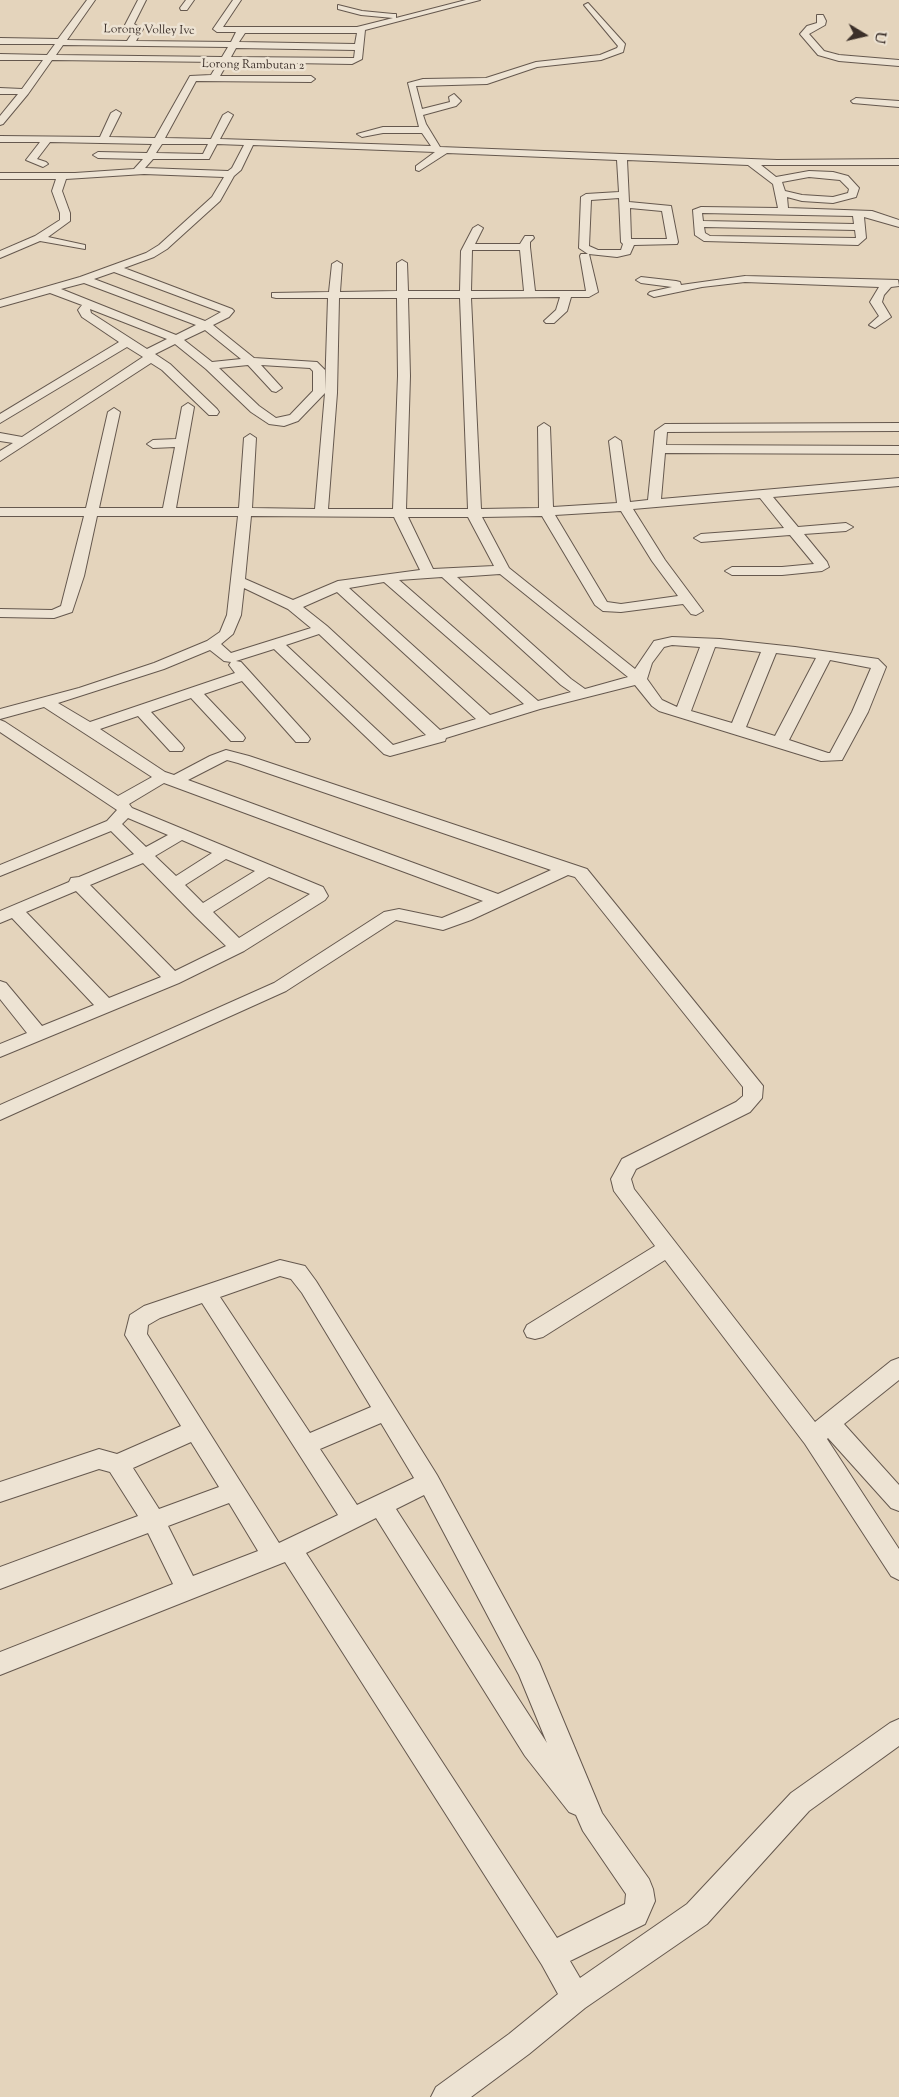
<!DOCTYPE html>
<style>
body{margin:0}
#map{position:relative;width:899px;height:2097px;overflow:hidden;background:#e4d4bc;font-family:"Sorts Mill Goudy",serif}
canvas{display:block}
.north{position:absolute;left:839px;top:10px;width:50px;height:50px;-webkit-text-stroke:4px #ede3d3;paint-order:stroke;rotate:99deg;font-size:14px;font-weight:700;line-height:20px;text-align:center;color:#3b2f29}
.north::after{content:'';display:block;margin:auto;width:18px;height:22px;background:#3b2f29;clip-path:polygon(50% 0,100% 100%,50% 72%,0 100%)}
</style>
<div id="map">
<canvas width="899" height="2097"></canvas>
<div class="north">U</div>
</div>
<script>
const ctx = document.querySelector('canvas').getContext('2d');
ctx.lineJoin = 'round';
const toPath = rows => new Path2D(rows.map(r => 'M' + r).join(''));
function trace(path, color, width, dash) { ctx.strokeStyle = color; ctx.lineWidth = width; ctx.lineCap = dash ? 'butt' : 'round'; ctx.setLineDash(dash || []); ctx.stroke(path); }
function paint(path, color) { ctx.fillStyle = color; ctx.fill(path, 'evenodd'); }
function label(font, color, halo, rows, align = 'center') {
  ctx.font = font + ' "Sorts Mill Goudy",serif'; ctx.lineWidth = 5; ctx.setLineDash([]); ctx.textBaseline = 'middle'; ctx.strokeStyle = halo; ctx.fillStyle = color; for (const [text, x, y, turn = 0] of rows) {
    ctx.save(); ctx.translate(x, y); ctx.rotate((+turn || 0) * Math.PI / 180); ctx.textAlign = isNaN(turn) ? turn : align; if (halo) ctx.strokeText(text, 0, 0); ctx.fillText(text, 0, 0); ctx.restore();
  }
}
const minor = toPath([
 [87,0,95,0,67,40,127,41,134,30,125,25,138,0,146,0,134,24,143,29,136,41,231,42,236,32,217,32,213,29,233,0,241,0,223,27,357,27,393,18,361,15,338,9,338,5,362,11,393,14,396,14,396,18,466,0,480,0,365,30,362,59,352,64,228,62,220,76,311,76,315,79,311,82,196,81,165,138,211,139,223,115,228,112,233,115,220,139,431,146,422,133,383,133,362,137,357,134,383,127,419,127,408,83,423,79,486,78,536,62,600,55,617,48,618,46,584,5,588,3,625,44,623,52,601,60,537,67,487,84,416,86,422,109,450,102,449,97,454,94,461,101,456,106,423,115,426,124,440,147,777,160,899,159,899,165,761,165,776,177,809,171,833,172,848,176,859,188,856,197,833,203,802,201,787,197,788,208,872,211,899,220,899,227,864,217,866,238,858,245,704,241,695,235,693,210,701,207,778,208,773,184,748,165,627,160,629,202,671,206,678,242,677,244,634,245,630,254,617,257,589,254,598,292,589,297,571,297,567,311,554,323,546,323,544,321,556,310,560,297,471,298,481,509,539,508,538,427,544,423,550,427,553,507,617,503,609,441,615,437,621,441,630,502,648,500,655,431,665,424,899,423,899,431,667,432,666,445,899,446,899,454,665,453,661,499,899,478,899,486,773,497,798,527,846,523,853,527,846,531,804,534,827,562,829,567,822,571,782,575,732,575,725,571,732,567,782,567,814,564,790,535,701,542,694,538,701,534,784,528,760,498,633,509,665,560,703,611,696,615,691,614,683,604,621,612,603,611,595,605,542,516,482,517,509,568,635,669,654,641,672,637,720,639,795,647,878,659,886,667,868,712,842,760,821,761,659,711,652,706,635,685,540,709,446,738,445,741,390,756,384,754,274,649,236,661,241,662,308,736,310,739,308,742,296,742,242,681,204,694,243,735,245,738,243,741,231,741,191,698,151,712,182,745,184,748,182,751,170,751,138,716,100,729,165,772,174,775,210,756,226,750,249,756,587,869,763,1086,762,1098,750,1112,636,1169,631,1179,634,1189,815,1422,891,1361,899,1358,899,1380,844,1424,899,1485,899,1511,891,1508,828,1438,827,1439,899,1549,899,1580,891,1576,805,1444,665,1260,543,1337,535,1339,527,1337,524,1331,527,1325,655,1246,614,1191,611,1179,622,1159,736,1102,743,1096,743,1087,575,877,568,875,471,920,443,930,396,920,286,991,0,1120,0,1105,274,983,384,912,399,909,442,918,483,901,164,783,129,804,132,808,323,887,328,896,325,900,244,951,179,983,0,1057,0,1044,27,1033,0,999,0,981,6,983,42,1026,94,1005,12,918,0,923,0,911,69,882,71,878,79,877,134,854,111,831,0,876,0,865,107,821,117,810,0,732,0,720,5,722,118,796,152,777,44,707,0,719,0,709,79,688,154,663,207,641,220,632,227,615,238,516,97,516,84,576,72,612,54,618,0,617,0,609,52,610,61,606,84,516,0,516,0,508,86,508,108,412,114,408,120,412,99,508,163,508,175,447,153,448,147,444,153,440,176,439,182,407,188,403,194,407,176,508,239,508,244,438,250,434,256,438,252,508,315,509,325,393,298,421,284,426,269,424,251,412,206,369,175,344,155,354,170,364,217,409,219,412,217,415,209,415,162,370,151,363,0,461,0,451,13,443,0,441,0,433,22,437,143,357,127,347,0,423,0,414,119,342,82,317,78,310,82,305,50,293,0,307,0,300,80,277,146,253,159,245,212,197,224,177,144,174,66,179,62,191,70,213,70,221,48,237,85,245,85,249,40,241,0,258,0,251,35,236,60,220,60,213,52,191,56,179,0,179,0,173,75,173,134,169,143,159,98,158,93,155,98,152,147,153,152,144,50,142,37,159,46,162,48,164,43,167,26,160,40,142,0,142,0,136,100,137,111,113,116,110,121,113,109,137,155,138,190,76,211,75,219,62,52,60,28,94,3,124,0,125,0,116,18,94,0,94,0,88,22,89,43,60,0,60,0,54,47,55,55,44,0,44,0,38,58,39,87,0],
 [245,33,357,33,355,44,239,42,245,33],
 [63,45,228,47,222,57,56,55,63,45],
 [236,48,355,50,354,58,351,58,231,57,236,48],
 [162,144,208,144,203,154,156,153,162,144],
 [217,144,244,145,232,168,228,171,145,168,153,159,209,159,217,144],
 [253,145,435,152,416,166,416,170,419,171,447,153,617,160,619,192,586,194,581,197,579,248,588,254,581,254,580,256,586,291,535,291,530,247,530,242,534,238,533,236,525,236,520,244,475,244,483,228,478,225,473,228,461,251,460,291,408,291,407,263,402,260,397,263,397,291,340,292,342,264,337,261,332,264,329,292,272,293,272,297,276,298,328,298,325,391,325,370,317,362,254,358,213,325,229,317,234,311,232,309,124,268,154,257,167,249,220,201,234,176,241,170,253,145],
 [809,177,840,180,849,189,848,193,833,197,802,195,785,191,782,182,809,177],
 [619,198,621,242,623,244,621,250,598,250,589,246,591,200,619,198],
 [630,208,662,211,667,239,631,239,630,208],
 [702,213,853,216,854,224,703,221,702,213],
 [704,227,855,230,856,238,710,236,705,233,704,227],
 [472,250,520,250,524,291,471,291,472,250],
 [114,272,221,312,205,321,94,279,114,272],
 [84,283,196,325,176,335,61,289,84,283],
 [339,298,397,298,398,376,393,509,328,509,337,393,339,298],
 [408,298,460,298,468,509,406,509,410,376,408,298],
 [90,309,167,339,147,349,91,313,90,309],
 [205,330,241,359,212,362,184,340,205,330],
 [248,365,272,391,276,392,282,388,261,365,310,368,313,371,313,391,290,415,276,418,259,406,219,368,248,365],
 [621,511,652,561,678,596,621,604,607,602,555,515,621,511],
 [251,516,394,517,420,570,338,581,293,600,245,579,251,516],
 [408,517,468,517,494,566,433,569,408,517],
 [500,574,628,677,585,689,571,679,457,577,500,574],
 [442,577,561,685,571,692,538,701,399,580,442,577],
 [384,582,524,704,490,715,349,588,384,582],
 [244,588,288,609,311,628,231,653,221,644,233,634,241,615,244,588],
 [337,592,476,719,440,730,327,626,303,607,337,592],
 [319,634,426,735,393,745,286,645,319,634],
 [672,645,700,647,677,707,662,700,647,679,652,663,664,647,672,645],
 [715,647,761,652,732,723,691,711,715,647],
 [210,650,224,661,231,662,229,665,235,673,90,722,58,703,164,669,210,650],
 [776,653,816,658,775,736,746,727,776,653],
 [830,660,871,668,852,712,830,753,828,753,789,740,830,660],
 [227,760,238,763,551,870,498,894,188,780,227,760],
 [128,818,168,835,146,847,122,824,128,818],
 [182,840,212,853,176,876,155,856,182,840],
 [226,859,255,871,203,903,185,885,226,859],
 [143,863,195,916,226,946,175,971,90,885,143,863],
 [269,877,310,894,239,938,213,912,269,877],
 [76,891,161,977,109,998,26,912,76,891],
 [186,0,194,0,187,10,181,10,180,8,186,0],
 [817,15,823,15,826,21,825,25,809,34,824,51,839,55,899,60,899,66,839,61,818,55,800,34,807,26,817,23,817,15],
 [856,98,899,101,899,107,853,103,851,101,856,98],
 [745,276,898,280,899,286,891,287,884,295,882,302,891,317,875,328,869,325,879,316,870,302,879,287,745,282,702,287,654,297,648,294,650,292,672,287,641,283,636,280,641,277,676,281,680,282,681,285,745,276],
 [280,1260,305,1266,316,1281,437,1475,539,1662,602,1813,649,1879,653,1889,655,1901,645,1924,570,1961,580,1978,687,1904,791,1793,890,1723,899,1719,899,1746,809,1811,707,1924,585,2008,529,2054,471,2097,431,2097,436,2087,509,2034,558,1994,542,1965,285,1562,0,1675,0,1652,173,1584,148,1533,0,1589,0,1567,138,1516,110,1472,99,1469,0,1502,0,1482,99,1449,117,1454,181,1426,125,1335,130,1315,144,1306,280,1260],
 [280,1276,291,1279,302,1293,371,1407,310,1433,220,1297,280,1276],
 [202,1303,338,1515,279,1543,147,1334,148,1325,160,1318,202,1303],
 [381,1423,414,1478,357,1505,320,1449,381,1423],
 [191,1442,219,1487,159,1509,133,1468,191,1442],
 [424,1495,519,1675,547,1743,396,1509,424,1495],
 [229,1503,258,1551,193,1576,168,1526,229,1503],
 [376,1518,525,1756,569,1812,576,1815,583,1831,626,1894,625,1904,557,1938,306,1553,376,1518]
]);
const farStreetnames = [
 ["Lorong Volley Ivc",149,31,1],
 ["Lorong Rambutan 2",253,66,1]
];
trace(minor, '#65584e', 2);
paint(minor, '#ede3d3');
label('12px', '#3b2f29', '#ede3d3', farStreetnames);
</script>
